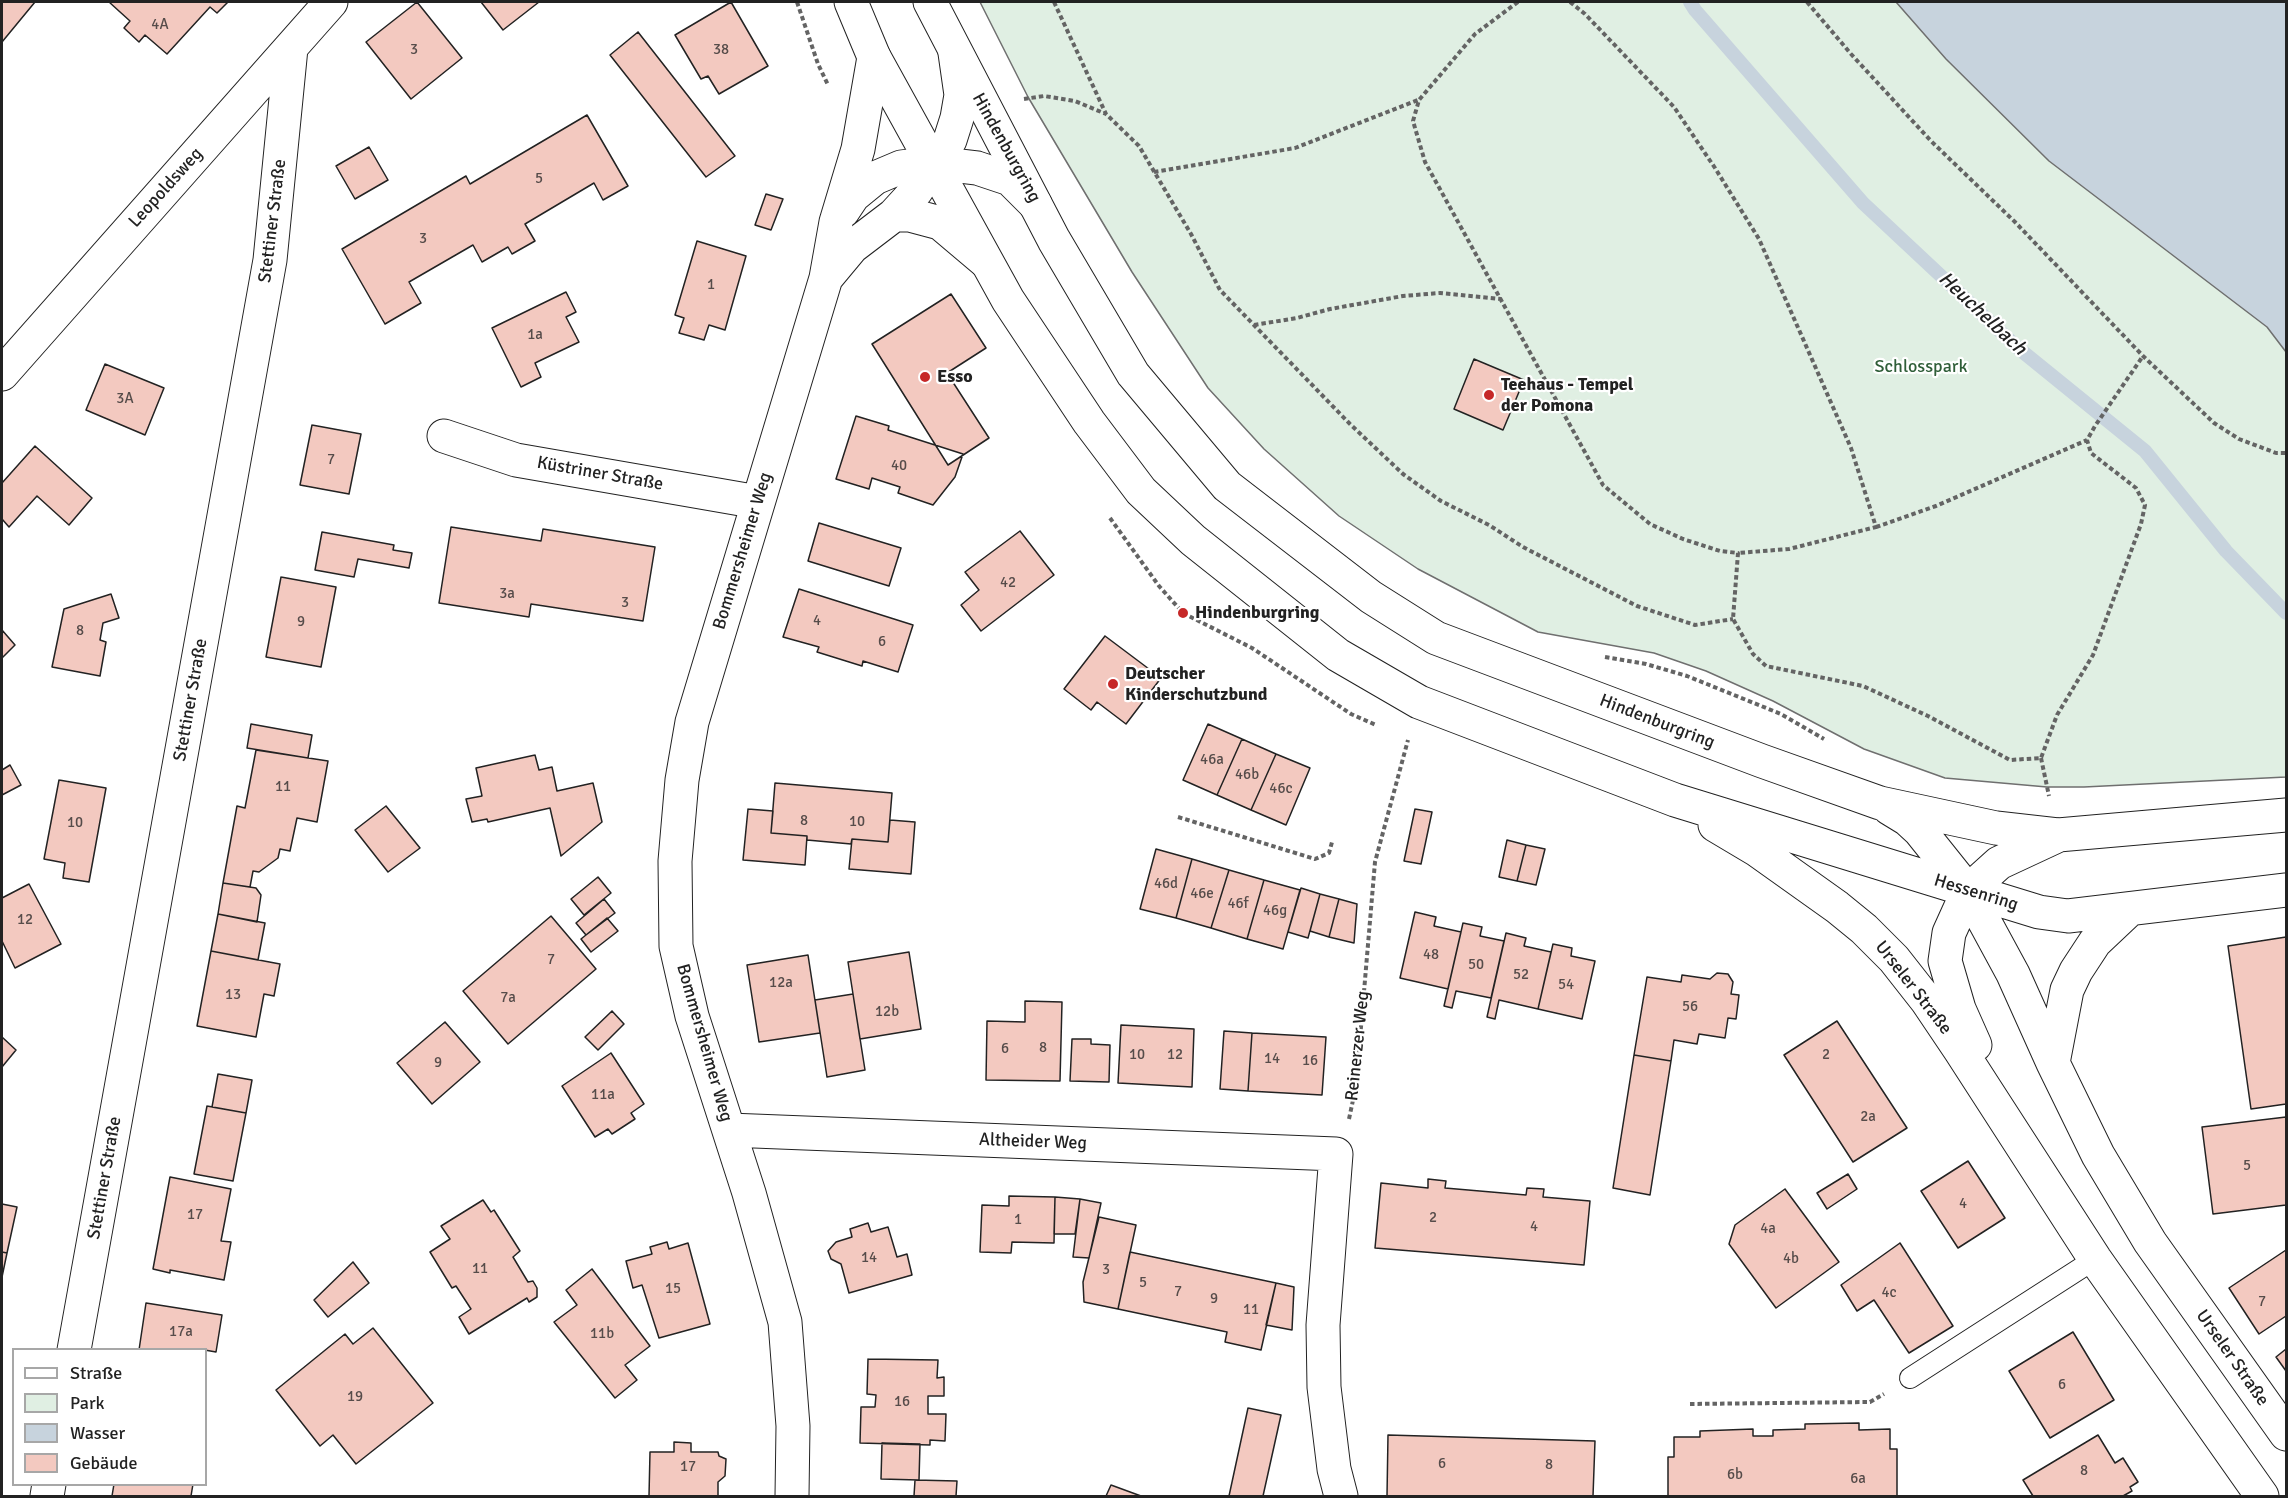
<!DOCTYPE html>
<meta charset="utf-8">
<style>
body{margin:0}
#map{position:relative;width:2288px;height:1498px;overflow:hidden;background:#fff;font-family:Signika,sans-serif}
canvas{display:block}
.frame{position:absolute;inset:0;border:3px solid #222;pointer-events:none}
.legend{position:absolute;left:12px;top:1348px;width:195px;height:138px;box-sizing:border-box;background:#fff;border:2px solid #a7a7a7;margin:0;padding:8px 10px;list-style:none;font-size:18px;color:#222}
.legend li{display:flex;align-items:center;gap:12px;height:30px}
.legend b{width:30px;border:2px solid #a7a7a7}
</style>
<div id="map">
<canvas width="2288" height="1498"></canvas>
<div class="frame"></div>
<ul class="legend">
<li><b style="height:8px;background:#fff"></b>Straße</li>
<li><b style="height:16px;background:#e0efe3"></b>Park</li>
<li><b style="height:16px;background:#c7d3dd"></b>Wasser</li>
<li><b style="height:16px;background:#f3c9c0"></b>Gebäude</li>
</ul>
</div>
<script>
const ctx = document.querySelector('canvas').getContext('2d');
ctx.lineJoin = 'round';
function paint(path, color) { ctx.fillStyle = color; ctx.fill(path, 'evenodd'); }
const toPath = rows => new Path2D(rows.map(r => 'M' + r).join(''));
function trace(path, color, width, dash) { ctx.strokeStyle = color; ctx.lineWidth = width; ctx.lineCap = dash ? 'butt' : 'round'; ctx.setLineDash(dash || []); ctx.stroke(path); }
function label(font, color, halo, rows, align = 'center') {
  ctx.font = font + ' Signika,sans-serif'; ctx.lineWidth = 4.5; ctx.setLineDash([]); ctx.textBaseline = 'middle'; ctx.strokeStyle = halo; ctx.fillStyle = color; for (const [text, x, y, turn = 0] of rows) {
    ctx.save(); ctx.translate(x, y); ctx.rotate((+turn || 0) * Math.PI / 180); ctx.textAlign = isNaN(turn) ? turn : align; if (halo) ctx.strokeText(text, 0, 0); ctx.fillText(text, 0, 0); ctx.restore();
  }
}
const green = toPath([
 [980,2,2286,2,2286,777,2084,787,2047,787,1945,778,1864,749,1773,701,1706,671,1654,653,1538,632,1418,569,1339,516,1264,449,1208,388,1132,272,1028,97,980,2]
]);
const water = toPath([
 [1896,2,2286,2,2286,352,2267,327,2049,161,1946,59,1896,2]
]);
const stream = toPath([
 [1690,2,1695,10,1863,203,2018,348,2145,451,2226,551,2286,613]
]);
const building = toPath([
 [2,2,35,2,2,42,2,2],
 [109,2,228,2,217,13,210,7,167,54,145,35,139,42,124,28,130,21,109,2],
 [417,2,462,58,411,99,366,42,417,2],
 [481,2,539,2,503,30,481,2],
 [731,2,768,66,719,94,708,76,701,79,675,35,731,2],
 [638,32,735,156,706,177,610,55,638,32],
 [587,115,628,186,603,200,594,183,525,224,535,241,512,254,508,247,482,262,473,245,409,282,421,303,385,324,342,249,466,176,470,184,587,115],
 [369,147,388,180,355,199,336,166,369,147],
 [766,194,783,199,771,230,755,225,766,194],
 [697,241,746,256,725,330,709,325,704,340,679,333,684,318,675,315,697,241],
 [566,292,576,312,566,317,579,342,535,363,541,377,521,387,492,328,566,292],
 [951,294,986,348,947,373,989,438,948,465,872,344,951,294],
 [1474,359,1524,380,1503,430,1454,409,1474,359],
 [105,364,164,388,145,435,86,410,105,364],
 [856,416,889,426,888,430,963,454,955,477,933,505,898,493,900,487,872,478,869,489,836,479,856,416],
 [312,425,361,434,349,494,300,485,312,425],
 [35,446,92,498,69,525,37,496,9,527,2,519,2,483,35,446],
 [819,523,901,548,889,586,808,561,819,523],
 [451,527,541,541,543,529,655,547,643,621,531,604,529,617,439,603,451,527],
 [1020,531,1054,575,981,631,961,605,979,590,965,572,1020,531],
 [322,532,394,545,393,550,412,553,409,568,358,559,354,577,315,570,322,532],
 [281,577,336,587,321,667,266,657,281,577],
 [799,589,913,625,898,672,863,661,862,666,817,652,819,647,783,637,799,589],
 [111,594,119,618,103,623,100,640,106,642,100,676,52,667,64,609,111,594],
 [2,630,15,645,2,658,2,630],
 [1105,636,1161,678,1126,724,1097,702,1091,710,1064,689,1105,636],
 [251,724,312,735,308,758,247,748,251,724],
 [1208,724,1242,739,1217,795,1183,780,1208,724],
 [1242,739,1276,754,1251,810,1217,795,1242,739],
 [256,750,328,761,317,822,297,818,290,851,280,849,278,858,259,872,253,871,250,887,223,883,237,806,245,808,256,750],
 [1276,754,1310,768,1286,825,1251,810,1276,754],
 [535,755,539,770,552,767,557,791,593,783,602,822,561,856,550,808,488,822,487,819,472,822,466,799,482,796,476,768,535,755],
 [10,765,21,785,2,795,2,770,10,765],
 [59,780,106,788,89,882,63,878,65,863,44,859,59,780],
 [775,783,892,793,888,842,852,839,851,844,807,840,807,836,771,833,775,783],
 [386,806,420,848,388,872,355,830,386,806],
 [748,809,773,811,771,833,807,836,805,865,743,860,748,809],
 [1415,809,1432,812,1421,864,1404,861,1415,809],
 [890,820,915,822,911,874,849,869,852,839,888,842,890,820],
 [1507,840,1526,845,1517,881,1499,877,1507,840],
 [1526,845,1545,849,1536,885,1517,881,1526,845],
 [1156,849,1192,859,1176,918,1140,909,1156,849],
 [1192,859,1229,870,1211,928,1176,918,1192,859],
 [1229,870,1264,880,1247,939,1211,928,1229,870],
 [598,877,611,893,584,915,571,899,598,877],
 [1264,880,1300,890,1283,949,1247,939,1264,880],
 [223,883,256,888,261,895,257,922,218,914,223,883],
 [29,884,61,944,15,968,2,941,2,898,29,884],
 [1301,888,1320,894,1308,938,1288,932,1301,888],
 [1320,894,1339,899,1329,937,1310,931,1320,894],
 [604,899,615,913,586,935,576,923,604,899],
 [1339,899,1357,904,1354,943,1329,937,1339,899],
 [1415,912,1436,917,1434,926,1461,932,1448,989,1400,978,1415,912],
 [218,914,265,923,258,960,211,951,218,914],
 [551,916,596,969,508,1044,463,991,551,916],
 [607,918,618,931,591,952,581,939,607,918],
 [1463,923,1482,927,1480,936,1504,941,1491,998,1456,991,1452,1008,1444,1006,1463,923],
 [1506,933,1526,938,1524,946,1551,952,1538,1009,1499,1000,1495,1019,1487,1017,1506,933],
 [2286,937,2286,1104,2251,1109,2228,946,2286,937],
 [1553,944,1572,948,1571,956,1595,961,1582,1019,1538,1009,1553,944],
 [211,951,280,964,274,996,264,994,256,1037,197,1026,211,951],
 [909,952,921,1029,860,1039,848,962,909,952],
 [808,955,820,1033,759,1042,747,965,808,955],
 [1717,973,1728,974,1733,982,1731,994,1739,995,1736,1019,1728,1018,1725,1038,1699,1034,1697,1044,1674,1040,1671,1061,1634,1055,1647,977,1681,982,1682,975,1710,979,1717,973],
 [853,994,865,1070,827,1077,815,1000,853,994],
 [1025,1001,1062,1002,1060,1081,986,1080,987,1021,1025,1022,1025,1001],
 [612,1011,624,1024,598,1050,585,1037,612,1011],
 [1837,1021,1907,1128,1853,1162,1784,1055,1837,1021],
 [445,1022,480,1062,432,1104,397,1063,445,1022],
 [1121,1025,1194,1029,1192,1087,1118,1083,1121,1025],
 [1224,1031,1252,1033,1248,1091,1220,1089,1224,1031],
 [1252,1033,1326,1037,1322,1095,1248,1091,1252,1033],
 [2,1037,16,1050,2,1067,2,1037],
 [1072,1039,1091,1039,1091,1044,1110,1045,1109,1082,1070,1081,1072,1039],
 [611,1053,644,1104,631,1113,635,1119,612,1134,608,1129,595,1137,562,1086,611,1053],
 [1634,1055,1671,1061,1650,1195,1613,1188,1634,1055],
 [218,1074,252,1080,246,1113,212,1107,218,1074],
 [207,1106,246,1113,233,1181,194,1174,207,1106],
 [2286,1117,2286,1205,2213,1214,2202,1127,2286,1117],
 [1968,1161,2005,1218,1958,1248,1921,1191,1968,1161],
 [1848,1174,1857,1189,1827,1209,1817,1193,1848,1174],
 [170,1177,231,1189,221,1241,231,1242,224,1280,170,1270,170,1273,153,1269,170,1177],
 [1428,1179,1446,1181,1445,1188,1526,1195,1527,1188,1544,1189,1543,1197,1590,1201,1584,1265,1375,1248,1381,1183,1428,1188,1428,1179],
 [1785,1189,1839,1262,1776,1308,1729,1244,1735,1225,1785,1189],
 [1009,1196,1055,1197,1054,1243,1012,1242,1011,1253,980,1252,982,1205,1009,1206,1009,1196],
 [1055,1197,1080,1199,1075,1234,1054,1234,1055,1197],
 [1080,1199,1101,1203,1089,1258,1073,1257,1080,1199],
 [483,1200,491,1212,494,1210,520,1251,513,1257,528,1282,533,1281,537,1288,537,1297,529,1302,527,1298,469,1334,459,1317,471,1309,456,1286,452,1288,430,1252,450,1239,441,1226,483,1200],
 [2,1204,17,1207,7,1253,2,1252,2,1204],
 [1099,1217,1136,1225,1118,1309,1084,1302,1083,1282,1099,1217],
 [868,1223,871,1232,888,1227,897,1257,907,1254,912,1275,849,1293,841,1264,831,1259,828,1251,836,1242,852,1237,850,1229,868,1223],
 [667,1242,669,1249,688,1243,710,1324,659,1338,642,1285,633,1288,626,1261,652,1254,650,1247,667,1242],
 [1900,1243,1953,1326,1909,1353,1874,1300,1857,1311,1841,1285,1900,1243],
 [2286,1250,2286,1316,2259,1334,2229,1288,2286,1250],
 [2,1252,7,1253,2,1277,2,1252],
 [1130,1252,1276,1283,1261,1350,1225,1342,1227,1332,1118,1309,1130,1252],
 [353,1262,369,1283,328,1317,314,1300,353,1262],
 [592,1269,650,1346,625,1365,637,1380,615,1398,554,1322,577,1305,566,1290,592,1269],
 [1276,1283,1294,1287,1292,1330,1266,1325,1276,1283],
 [146,1303,222,1315,216,1352,199,1349,139,1350,146,1303],
 [373,1328,433,1403,356,1464,333,1435,320,1446,276,1390,345,1334,353,1344,373,1328],
 [2073,1332,2114,1400,2050,1438,2009,1371,2073,1332],
 [2286,1349,2286,1371,2276,1357,2286,1349],
 [868,1359,938,1360,937,1378,944,1377,944,1396,928,1396,928,1414,946,1414,945,1441,930,1440,930,1445,860,1443,861,1407,875,1407,876,1395,867,1394,868,1359],
 [1248,1408,1281,1415,1263,1496,1229,1496,1248,1408],
 [1859,1423,1859,1430,1890,1429,1890,1449,1897,1449,1897,1496,1668,1496,1668,1457,1674,1457,1674,1437,1700,1437,1700,1431,1753,1429,1753,1436,1773,1436,1773,1430,1805,1429,1805,1424,1859,1423],
 [1388,1435,1595,1441,1593,1496,1387,1496,1388,1435],
 [2098,1435,2115,1463,2123,1458,2138,1482,2130,1487,2132,1491,2123,1496,2033,1496,2023,1480,2098,1435],
 [674,1442,691,1443,691,1452,718,1452,719,1456,726,1459,725,1476,718,1482,718,1496,649,1496,650,1452,674,1452,674,1442],
 [882,1443,920,1444,919,1480,881,1479,882,1443],
 [915,1480,957,1481,956,1496,914,1496,915,1480],
 [114,1484,193,1484,191,1496,112,1496,114,1484],
 [1111,1485,1141,1496,1106,1496,1111,1485]
]);
const path = toPath([
 [797,2,818,64,828,85],
 [1054,2,1106,114,1139,146,1191,234,1220,290,1350,424,1403,474,1441,501,1489,525,1523,547,1637,606,1695,625,1733,619],
 [1518,2,1475,34,1419,100,1413,121,1425,162,1603,485,1650,524,1683,539,1720,551,1738,553,1733,619,1753,654,1766,666,1863,686,1928,716,2010,760,2041,758,2057,715,2093,655,2141,524,2145,505,2136,488,2091,453,2087,440,2095,426,2143,356],
 [1570,2,1585,14,1674,107,1715,168,1759,239,1851,448,1876,527,1789,549,1738,553],
 [1807,2,1851,54,1931,141,2015,222,2143,356,2214,423,2239,439,2276,453,2286,453],
 [1024,99,1044,96,1075,101,1106,114],
 [1154,172,1295,148,1418,100],
 [1254,325,1297,318,1330,309,1403,296,1440,293,1501,299],
 [1110,518,1159,586,1183,613,1252,648,1351,714,1376,725],
 [1876,527,1936,506,2087,440],
 [1605,657,1646,664,1687,676,1781,714,1824,739],
 [2041,758,2049,796],
 [1178,817,1315,859,1329,853,1332,842],
 [1349,1119,1356,1086,1375,862,1408,740],
 [1690,1404,1870,1402,1884,1394]
]);
const lane = toPath([
 [1910,1378,2095,1259]
]);
const street = toPath([
 [843,211,853,196,875,178,901,167,934,163,977,168,1010,179,1035,204],
 [894,215,910,215,940,223,985,261],
 [827,277,852,247,894,215,916,191,950,140,957,118,961,95,955,53],
 [2,374,331,2],
 [444,436,516,460,758,502],
 [729,1130,1336,1154,1323,1325,1324,1387,1334,1469,1341,1496],
 [74,1350,270,260,291,48],
 [47,1496,49,1484],
 [792,1496,793,1426,785,1322,749,1193,692,1016,676,946,675,861,682,780,692,722,826,278,836,222,858,149,874,57]
]);
const secondary = toPath([
 [851,2,874,57,1008,300,1089,422,1141,491,1193,540,1338,655,1419,702,1675,800,2039,912,2068,916,2286,890],
 [930,2,1054,240,1133,374,1227,486,1371,597,1436,638,1762,761,1880,803,1996,828,2058,835,2286,815],
 [1889,808,1907,819,1920,831,1968,891,2013,974,2053,1063,2098,1155,2150,1242,2286,1434],
 [1715,825,1757,850,1837,907,1864,929,1894,959,1927,1001,1960,1050,2095,1259,2262,1496],
 [1975,1045,1959,1009,1945,961,1949,933,1968,891,1999,863,2057,836],
 [2053,1063,2067,990,2076,971,2095,942,2130,909]
]);
const markers = [
 [925,377,6,"#c62828"],
 [1489,395,6,"#c62828"],
 [1183,613,6,"#c62828"],
 [1113,684,6,"#c62828"]
];
const numberNames = [
 ["4A",160,25],
 ["3",414,50],
 ["38",721,50],
 ["5",539,179],
 ["3",423,239],
 ["1",711,285],
 ["1a",535,335],
 ["3A",125,399],
 ["7",331,460],
 ["40",899,466],
 ["42",1008,583],
 ["3a",507,594],
 ["3",625,603],
 ["4",817,621],
 ["9",301,622],
 ["8",80,631],
 ["6",882,642],
 ["46a",1212,760],
 ["46b",1247,775],
 ["11",283,787],
 ["46c",1281,789],
 ["8",804,821],
 ["10",857,822],
 ["10",75,823],
 ["46d",1166,884],
 ["46e",1202,894],
 ["46f",1238,904],
 ["46g",1275,911],
 ["12",25,920],
 ["48",1431,955],
 ["7",551,960],
 ["50",1476,965],
 ["52",1521,975],
 ["12a",781,983],
 ["54",1566,985],
 ["13",233,995],
 ["7a",508,998],
 ["56",1690,1007],
 ["12b",887,1012],
 ["8",1043,1048],
 ["6",1005,1049],
 ["10",1137,1055],
 ["12",1175,1055],
 ["2",1826,1055],
 ["14",1272,1059],
 ["16",1310,1061],
 ["9",438,1063],
 ["11a",603,1095],
 ["2a",1868,1117],
 ["5",2247,1166],
 ["4",1963,1204],
 ["17",195,1215],
 ["2",1433,1218],
 ["1",1018,1220],
 ["4",1534,1227],
 ["4a",1768,1229],
 ["14",869,1258],
 ["4b",1791,1259],
 ["11",480,1269],
 ["3",1106,1270],
 ["5",1143,1283],
 ["15",673,1289],
 ["7",1178,1292],
 ["4c",1889,1293],
 ["9",1214,1299],
 ["7",2262,1302],
 ["11",1251,1310],
 ["17a",181,1332],
 ["11b",602,1334],
 ["6",2062,1385],
 ["19",355,1397],
 ["16",902,1402],
 ["6",1442,1464],
 ["8",1549,1465],
 ["17",688,1467],
 ["8",2084,1471],
 ["6b",1735,1475],
 ["6a",1858,1479]
];
const streetNames = [
 ["Hindenburgring",1006,148,61],
 ["Leopoldsweg",166,188,-48],
 ["Stettiner Straße",273,221,-83],
 ["Küstriner Straße",600,474,10],
 ["Bommersheimer Weg",743,551,-73],
 ["Stettiner Straße",191,700,-80],
 ["Hindenburgring",1657,722,21],
 ["Hessenring",1976,893,17],
 ["Urseler Straße",1913,988,52],
 ["Bommersheimer Weg",704,1043,74],
 ["Reinerzer Weg",1358,1046,-84],
 ["Altheider Weg",1033,1142,2],
 ["Stettiner Straße",105,1178,-80],
 ["Urseler Straße",2232,1358,55]
];
const parkNames = [
 ["Schlosspark",1921,367]
];
const poiNames = [
 ["Esso",937,377],
 ["Teehaus - Tempel",1501,385],
 ["der Pomona",1501,406],
 ["Hindenburgring",1195,613],
 ["Deutscher",1125,674],
 ["Kinderschutzbund",1125,695]
];
const waterNames = [
 ["Heuchelbach",1982,314,43]
];
paint(green, '#e0efe3');
trace(green, '#6f6f6f', 1.5);
paint(water, '#c7d3dd');
trace(water, '#6f6f6f', 1.5);
trace(stream, '#c7d3dd', 14);
paint(building, '#f3c9c0');
trace(building, '#222', 1.5);
trace(lane, '#222', 22);
trace(street, '#222', 35);
trace(secondary, '#222', 35);
trace(path, '#646464', 4, [4.5, 3]);
trace(lane, '#fff', 20);
trace(street, '#fff', 33);
trace(secondary, '#fff', 33);
for (const [x, y, r, color] of markers) { const dot = new Path2D(); dot.arc(x, y, r, 0, 2 * Math.PI); ctx.fillStyle = color; ctx.fill(dot); trace(dot, '#fff', 2); }
label('15px', '#564c4a', null, numberNames);
label('18px', '#222', '#fff', streetNames);
label('18px', '#2f5e38', '#fff', parkNames);
label('bold 18px', '#222', '#fff', poiNames, 'left');
label('italic 20px', '#222', '#fff', waterNames);
</script>
